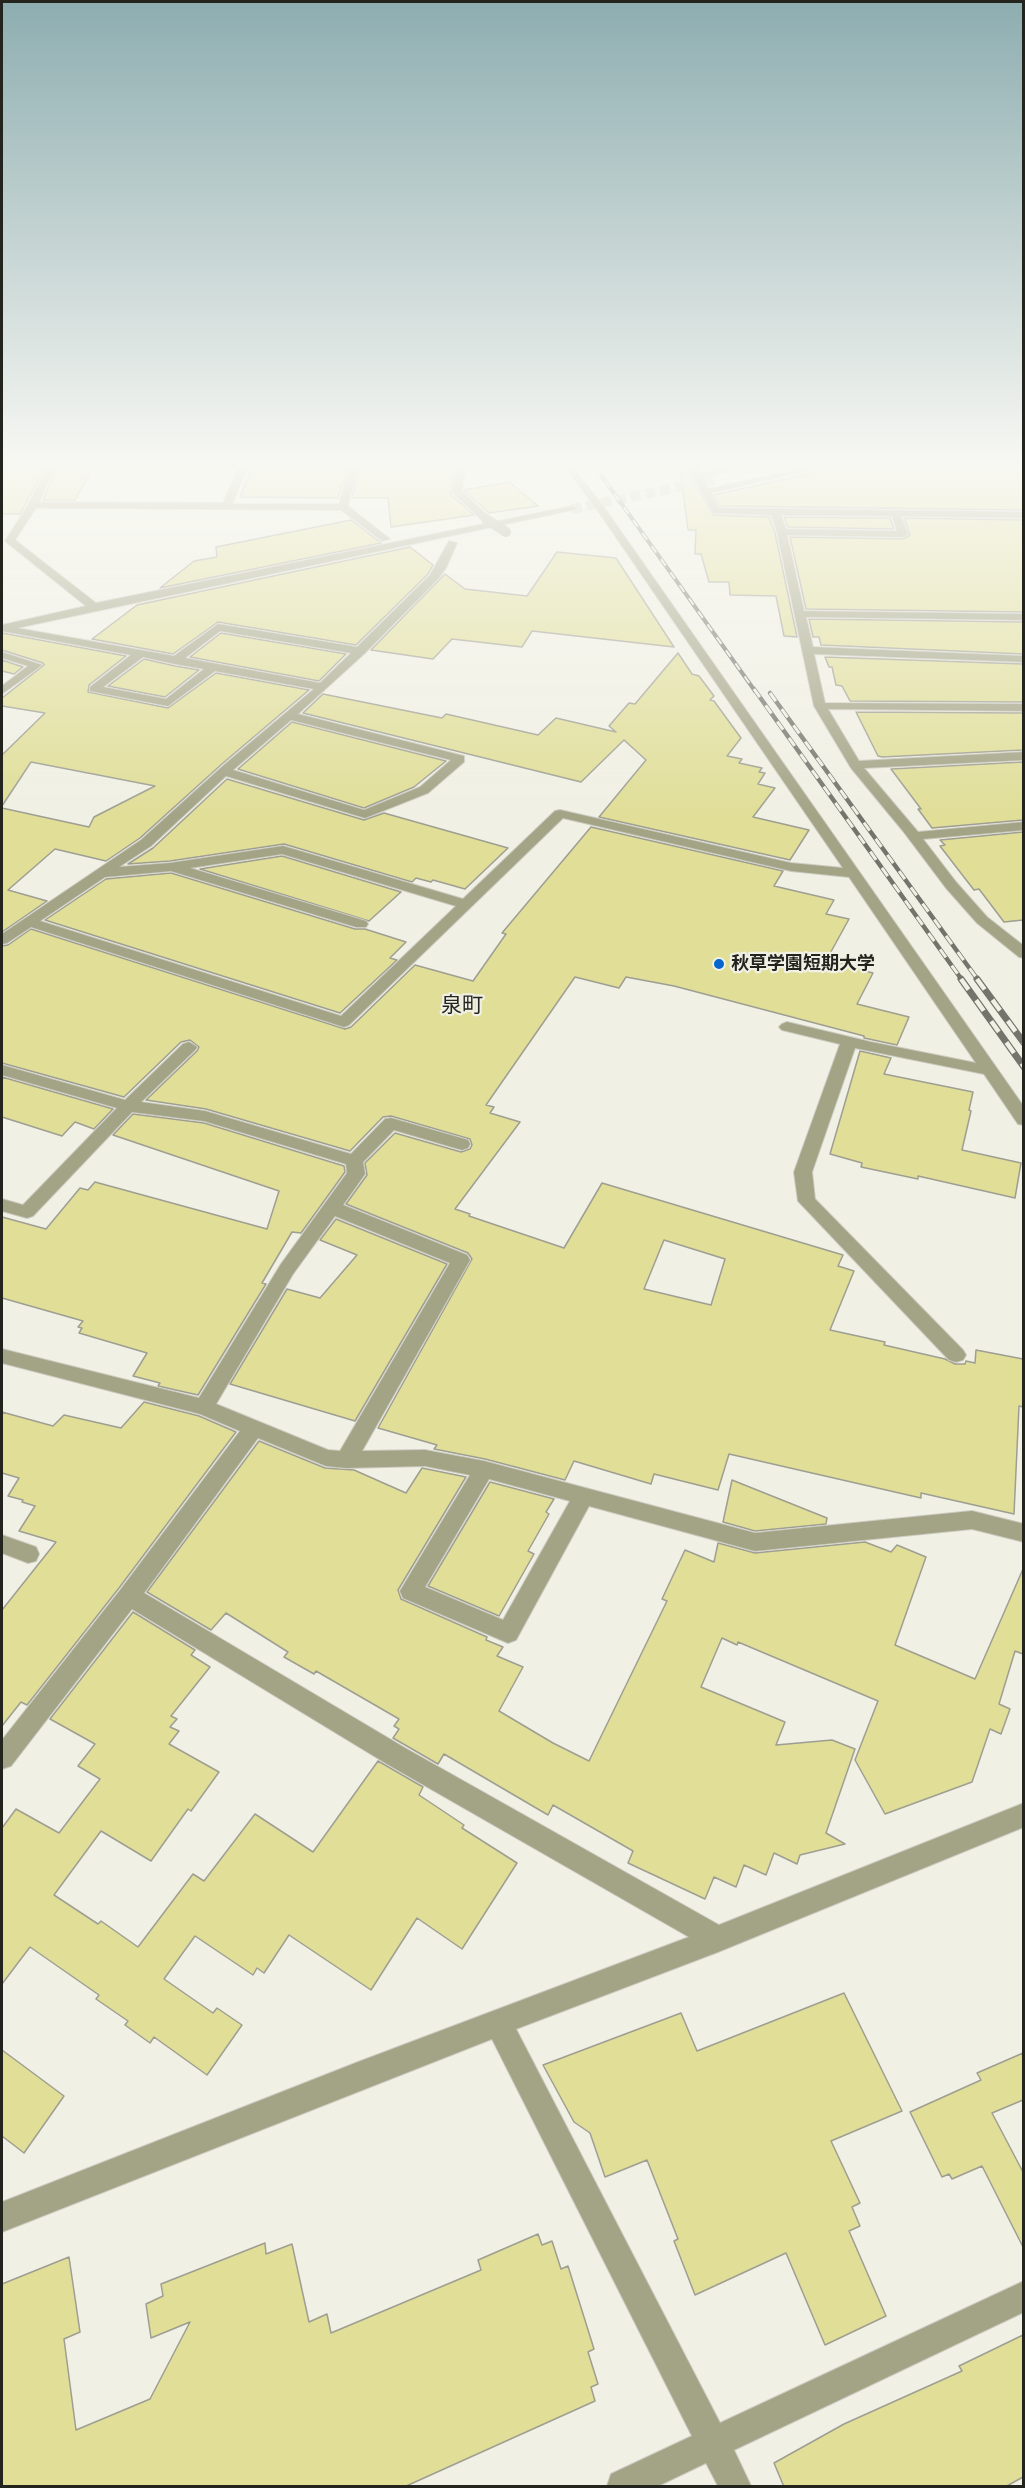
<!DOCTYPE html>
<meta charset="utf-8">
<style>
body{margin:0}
#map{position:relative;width:1025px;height:2488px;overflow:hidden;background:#f0f0e4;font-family:Rubik,sans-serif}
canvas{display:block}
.frame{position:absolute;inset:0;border:3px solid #24241f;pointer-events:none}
</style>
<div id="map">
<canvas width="1025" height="2488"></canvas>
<div class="frame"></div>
</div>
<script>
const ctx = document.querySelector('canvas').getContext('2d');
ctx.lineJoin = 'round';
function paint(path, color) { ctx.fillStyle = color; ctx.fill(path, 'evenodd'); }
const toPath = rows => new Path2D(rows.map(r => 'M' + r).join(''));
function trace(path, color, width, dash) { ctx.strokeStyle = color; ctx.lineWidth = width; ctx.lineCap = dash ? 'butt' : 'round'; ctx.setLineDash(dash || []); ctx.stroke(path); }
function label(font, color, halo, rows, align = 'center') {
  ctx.font = font + ' Rubik,"Noto Sans JP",sans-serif'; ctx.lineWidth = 4.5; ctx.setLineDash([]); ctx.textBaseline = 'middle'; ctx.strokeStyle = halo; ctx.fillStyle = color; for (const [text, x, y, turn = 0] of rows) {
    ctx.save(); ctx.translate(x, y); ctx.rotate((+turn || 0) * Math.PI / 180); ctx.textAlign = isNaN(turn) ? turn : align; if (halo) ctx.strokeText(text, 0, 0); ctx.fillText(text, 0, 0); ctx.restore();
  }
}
const building = toPath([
 [93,468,75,500,43,500,57,469,93,468],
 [252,468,347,468,338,498,240,497,252,468],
 [359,468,444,469,444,472,454,472,450,494,474,515,391,527,388,498,352,498,359,468],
 [680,468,687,468,713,515,769,517,775,533,797,637,784,636,776,596,730,595,729,582,709,582,701,554,695,554,696,530,688,530,680,468],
 [835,468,1023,468,1023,510,720,506,714,495,835,468],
 [2,469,44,469,20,514,2,514,2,469],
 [509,482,538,506,489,513,464,490,509,482],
 [784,517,890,518,894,529,788,527,784,517],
 [904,518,1023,520,1023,612,806,609,790,537,903,539,910,535,904,518],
 [351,520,381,543,160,588,194,561,217,557,216,547,351,520],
 [410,547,433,565,428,574,356,645,218,622,173,654,92,639,137,605,410,547],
 [557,552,616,558,674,647,532,631,522,647,452,639,433,659,371,650,445,574,465,589,527,596,557,552],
 [809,619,1023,622,1023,654,821,645,819,637,813,637,809,619],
 [2,633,126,656,89,685,88,692,168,708,216,673,309,690,223,763,140,838,106,861,55,849,8,890,47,901,2,932,2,808,89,827,94,817,155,786,31,762,2,806,2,755,45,713,2,706,2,698,44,665,43,663,2,650,2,633],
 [221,633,346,654,319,681,190,657,221,633],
 [678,653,692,674,699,676,714,696,710,700,714,701,741,738,727,756,742,759,739,763,762,768,759,772,765,773,758,784,775,788,753,817,809,830,790,860,599,817,646,760,624,740,581,782,303,713,323,694,442,718,446,714,538,735,556,718,616,732,609,726,629,703,635,704,678,653],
 [825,657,1023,664,1023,702,850,701,842,686,836,685,832,667,829,667,825,657],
 [144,659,175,666,199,670,165,697,108,686,144,659],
 [2,660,23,667,14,674,2,671,2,660],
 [856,712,1023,713,1023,750,882,757,878,756,856,712],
 [292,722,446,761,414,787,364,808,238,769,292,722],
 [1023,762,1023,820,932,828,918,809,921,809,891,769,1023,762],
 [227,779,364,820,384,813,508,848,465,889,433,880,431,882,416,878,412,882,284,844,170,861,128,864,153,848,227,779],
 [591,827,783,871,774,886,834,900,826,914,849,919,827,959,862,968,861,970,873,973,857,1004,909,1017,897,1045,864,1038,864,1036,674,986,626,977,619,988,575,977,486,1105,494,1107,490,1113,520,1122,455,1209,470,1214,469,1216,564,1248,602,1183,843,1255,838,1266,854,1271,830,1330,885,1342,884,1345,945,1359,955,1364,965,1364,966,1361,975,1363,976,1350,1023,1359,1023,1407,1019,1406,1014,1514,921,1493,921,1498,729,1454,718,1490,654,1474,651,1484,574,1461,565,1480,485,1459,434,1449,437,1445,378,1428,472,1259,468,1253,346,1204,367,1175,365,1163,395,1133,461,1152,470,1149,472,1145,470,1139,391,1116,383,1117,350,1151,206,1109,146,1100,197,1051,199,1047,190,1040,181,1042,124,1097,2,1063,2,946,8,945,31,929,345,1029,351,1027,415,965,473,981,506,934,502,933,591,827],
 [664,1240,725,1259,711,1305,644,1289,664,1240],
 [1023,832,1023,920,1004,922,979,889,974,890,967,881,940,846,945,845,940,840,1023,832],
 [282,856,401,892,369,921,200,869,282,856],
 [171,873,355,929,365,929,406,942,390,958,397,960,340,1013,45,920,106,879,171,873],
 [860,1051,891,1058,884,1074,973,1092,969,1110,971,1111,962,1150,1021,1163,1015,1198,918,1176,918,1179,861,1167,862,1163,830,1154,860,1051],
 [2,1077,113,1109,94,1129,75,1122,62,1136,2,1117,2,1077],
 [133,1114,204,1123,344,1166,345,1172,301,1233,292,1232,262,1283,266,1284,198,1395,158,1386,160,1383,133,1376,147,1353,79,1333,82,1328,78,1327,83,1321,2,1298,2,1217,46,1229,80,1188,88,1190,95,1182,267,1229,279,1191,113,1135,133,1114],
 [336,1219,447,1264,355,1421,230,1384,287,1289,320,1298,357,1255,320,1240,336,1219],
 [144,1402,199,1416,236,1432,119,1588,27,1705,21,1702,2,1726,2,1610,56,1542,19,1531,35,1506,22,1502,23,1500,8,1496,19,1478,2,1473,2,1412,53,1426,64,1415,121,1428,144,1402],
 [259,1441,325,1468,354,1470,406,1493,422,1468,466,1477,398,1590,401,1599,487,1637,486,1640,503,1647,497,1656,523,1667,499,1711,553,1743,589,1761,667,1601,662,1599,685,1550,714,1562,718,1543,755,1553,865,1542,891,1552,897,1545,926,1557,895,1645,975,1679,1023,1569,1023,1654,1015,1651,999,1704,1010,1709,1001,1734,990,1729,972,1782,885,1814,855,1760,878,1701,738,1642,737,1645,722,1638,701,1687,785,1722,776,1745,832,1740,855,1749,826,1833,845,1844,800,1855,797,1864,774,1853,766,1875,744,1865,736,1887,714,1877,705,1899,628,1863,633,1851,553,1805,548,1815,444,1754,438,1764,393,1738,399,1729,394,1726,399,1719,316,1671,314,1674,284,1657,288,1652,226,1613,211,1630,147,1592,259,1441],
 [732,1480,827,1518,826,1524,755,1531,723,1522,732,1480],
 [490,1482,554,1499,546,1512,549,1514,528,1551,534,1554,499,1616,428,1586,490,1482],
 [133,1612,195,1650,191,1655,210,1667,171,1716,177,1719,170,1727,179,1731,169,1744,219,1772,191,1811,188,1809,151,1861,101,1831,54,1895,98,1924,101,1921,138,1947,193,1874,204,1881,255,1814,313,1852,378,1761,423,1787,419,1795,464,1825,462,1828,517,1863,462,1949,417,1918,371,1990,289,1935,264,1973,257,1968,253,1975,195,1936,164,1979,213,2013,217,2008,242,2025,207,2075,154,2037,150,2043,125,2025,128,2021,96,1999,99,1995,30,1947,2,1984,2,1828,16,1809,59,1833,100,1779,78,1766,95,1744,50,1719,133,1612],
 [844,1993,902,2111,831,2141,860,2203,852,2207,860,2226,849,2231,886,2316,825,2345,786,2253,695,2295,674,2241,678,2239,647,2160,605,2177,590,2133,574,2122,543,2065,681,2013,697,2051,844,1993],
 [2,2050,64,2096,24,2153,2,2136,2,2050],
 [1023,2053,1023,2100,992,2113,1023,2172,1023,2247,982,2166,952,2179,949,2174,942,2177,910,2112,981,2080,977,2073,1023,2053],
 [538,2234,542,2245,552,2241,561,2269,568,2266,594,2349,588,2352,598,2384,591,2387,595,2401,404,2487,2,2487,2,2284,69,2257,80,2332,64,2339,76,2430,150,2399,190,2322,151,2338,146,2304,163,2296,161,2284,265,2243,266,2254,292,2244,309,2322,327,2314,331,2333,481,2270,478,2260,538,2234],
 [1023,2335,1023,2477,1005,2487,784,2487,774,2463,844,2424,962,2371,959,2366,1023,2335]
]);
const minorTunnel = toPath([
 [572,509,717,479]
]);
const minor = toPath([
 [47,468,55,468,39,502,223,503,239,468,247,468,232,504,339,504,349,468,357,468,348,506,390,539,382,541,341,510,36,508,15,540,96,603,572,506,577,509,17,628,174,656,218,624,357,647,430,575,449,541,457,543,446,568,438,579,365,653,298,714,464,756,464,762,428,793,365,818,226,776,151,846,119,867,170,863,283,846,463,899,555,811,560,810,791,863,843,868,600,514,566,468,574,468,606,510,1024,1107,1024,1125,1018,1124,984,1074,855,1048,812,1172,815,1199,963,1350,966,1355,963,1360,956,1362,949,1360,798,1201,794,1172,840,1044,782,1030,779,1027,782,1024,787,1022,871,1042,976,1063,849,877,791,871,563,818,349,1025,344,1027,31,927,7,943,2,944,2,934,141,840,224,765,314,689,215,671,168,706,90,691,90,687,131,655,2,631,2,625,86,606,5,541,28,505,47,468],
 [220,631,351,653,320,683,185,658,220,631],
 [143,657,175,664,204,669,166,699,103,687,143,657],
 [291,720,451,760,420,787,364,810,233,770,291,720],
 [282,854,456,906,341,1016,40,921,105,877,171,871,356,927,366,927,368,924,366,921,190,868,282,854],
 [457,468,465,468,462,491,489,517,489,521,483,521,452,492,457,468],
 [689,468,697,468,700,473,724,468,739,468,703,478,708,489,804,468,819,468,711,493,719,508,1024,512,1024,518,901,516,908,534,903,537,787,535,804,611,1024,614,1024,620,806,617,813,647,1024,656,1024,662,814,654,825,703,1024,704,1024,711,828,709,859,761,1024,752,1024,760,864,768,918,832,1024,822,1024,830,923,839,956,882,987,917,1024,946,1024,958,1019,957,977,923,946,888,903,831,851,768,814,706,777,532,771,515,713,513,689,468],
 [781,515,892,516,897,531,786,529,781,515],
 [2,652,42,665,2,694,2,686,28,666,2,658,2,652],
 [189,1042,197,1047,195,1050,141,1102,205,1111,351,1154,385,1119,391,1118,468,1140,470,1144,468,1148,462,1150,394,1130,363,1162,365,1174,343,1205,467,1255,470,1260,362,1451,425,1450,484,1461,755,1533,972,1511,1024,1524,1024,1542,972,1529,755,1551,589,1506,516,1640,508,1643,403,1598,400,1591,470,1475,425,1466,346,1468,326,1466,258,1438,144,1593,405,1748,719,1925,1024,1803,1024,1827,718,1952,516,2029,720,2423,1024,2281,1024,2312,734,2450,751,2486,718,2486,706,2463,658,2486,607,2486,611,2474,692,2436,492,2039,2,2232,2,2202,358,2062,689,1937,387,1764,132,1609,11,1766,2,1769,2,1740,121,1589,240,1431,200,1414,2,1363,2,1349,199,1398,281,1264,347,1173,346,1164,204,1121,132,1112,33,1216,27,1218,2,1211,2,1199,23,1205,117,1108,2,1075,2,1065,125,1100,183,1044,189,1042],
 [335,1216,450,1263,340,1451,328,1450,216,1404,293,1274,335,1216],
 [489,1479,570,1501,503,1620,425,1587,489,1479],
 [2,1535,36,1547,39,1554,36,1561,28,1563,2,1553,2,1535]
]);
const railFar2 = toPath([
 [596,468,755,691]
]);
const railFar1 = toPath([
 [754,689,962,980],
 [770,693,978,980]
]);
const rail = toPath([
 [961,979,1024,1067],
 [977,979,1024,1043]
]);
const minorBridge = toPath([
 [486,519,506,532]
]);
const markers = [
 [719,964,6,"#0765ce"]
];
const poiNames = [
 ["秋草学園短期大学",731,964]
];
const quarterNames = [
 ["泉町",462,1006]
];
paint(building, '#e0de97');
trace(building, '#9e9e92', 1.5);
trace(minorTunnel, '#c7c7bd', 10, [10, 5]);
trace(minor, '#cbcbc1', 2);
paint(minor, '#a3a386');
trace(railFar2, '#74746d', 4);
trace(railFar1, '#74746d', 4.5);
trace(rail, '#74746d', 7);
trace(railFar2, '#f0f0e4', 2, [8]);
trace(railFar1, '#f0f0e4', 3, [10]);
trace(rail, '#f0f0e4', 4.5, [13]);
trace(minorBridge, '#cbcbc1', 10, []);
trace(minorBridge, '#a3a386', 10);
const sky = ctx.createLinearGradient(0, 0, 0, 816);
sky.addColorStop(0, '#8dadb0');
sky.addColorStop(0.57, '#f8f8f3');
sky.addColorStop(1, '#f8f8f300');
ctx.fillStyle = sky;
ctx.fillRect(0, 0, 1025, 816);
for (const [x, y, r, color] of markers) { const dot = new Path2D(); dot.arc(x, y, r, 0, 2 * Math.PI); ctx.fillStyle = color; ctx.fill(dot); trace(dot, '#f0f0e4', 2); }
label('bold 18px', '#24241f', '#f0f0e4', poiNames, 'left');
label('21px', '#24241f', '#f0f0e4', quarterNames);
</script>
